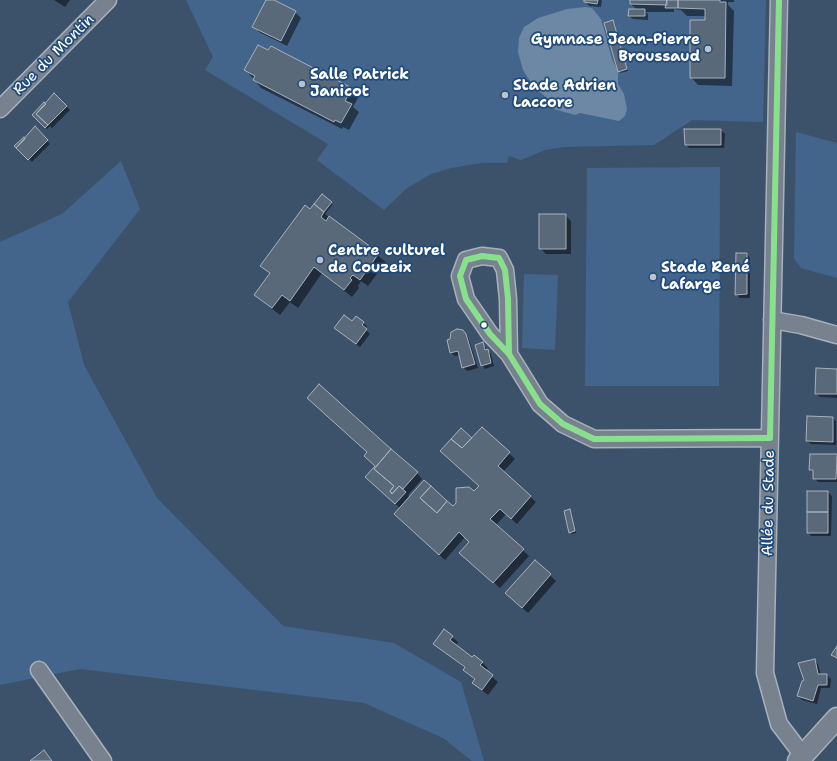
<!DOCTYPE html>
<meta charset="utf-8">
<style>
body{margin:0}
canvas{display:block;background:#3c526b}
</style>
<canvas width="837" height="761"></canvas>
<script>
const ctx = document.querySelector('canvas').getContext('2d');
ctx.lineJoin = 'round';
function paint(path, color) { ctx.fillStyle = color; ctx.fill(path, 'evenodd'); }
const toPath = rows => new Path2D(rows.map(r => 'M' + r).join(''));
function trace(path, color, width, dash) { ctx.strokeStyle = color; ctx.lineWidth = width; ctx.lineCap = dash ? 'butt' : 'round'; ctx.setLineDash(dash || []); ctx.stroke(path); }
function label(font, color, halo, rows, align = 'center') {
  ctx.font = font + ' "Shantell Sans",sans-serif'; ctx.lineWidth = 3.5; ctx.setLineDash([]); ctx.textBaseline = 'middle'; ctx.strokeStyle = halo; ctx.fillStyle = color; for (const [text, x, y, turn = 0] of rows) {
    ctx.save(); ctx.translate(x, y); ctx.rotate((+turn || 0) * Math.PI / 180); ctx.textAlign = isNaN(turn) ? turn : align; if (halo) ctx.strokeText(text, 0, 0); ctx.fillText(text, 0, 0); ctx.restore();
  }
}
const green = toPath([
 [186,0,766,0,763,122,692,120,654,145,564,147,545,150,521,160,509,156,507,163,481,163,451,168,431,174,407,188,384,210,317,160,328,144,205,70,213,57],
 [796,132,837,143,837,278,801,268,794,258],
 [121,161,140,209,68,302,84,365,157,498,283,626,394,643,461,682,484,761,472,761,443,738,364,703,80,669,0,685,0,242,62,214],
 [720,167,719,386,585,386,587,168],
 [524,274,558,275,555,350,522,348]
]);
const water = toPath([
 [586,7,592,8,601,19,612,59,618,72,618,84,624,94,627,109,625,116,619,121,580,113,575,115,550,108,547,98,533,86,523,70,518,52,519,38,524,27,538,18,567,9]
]);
const shadow = toPath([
 [54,0,70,0,65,7],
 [267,0,272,0,295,12,301,18,287,46,259,32,254,26],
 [585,0,602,0,601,7,589,6],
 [631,0,734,0,734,2,728,2,728,5,734,11,732,86,698,85,691,77,706,16,687,16,681,10,674,9,674,12,646,12,648,14,648,20,633,19,629,16,637,10,631,4],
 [613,21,628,71,620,73,619,71],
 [246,70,351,88,359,96,353,107,359,112,349,130,343,127,342,129,261,88],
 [54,94,70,110,52,128,50,126,47,129,33,115,49,106,46,102],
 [35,128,50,144,32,162,16,146,28,141,25,138],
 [721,130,725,134,724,148,689,148,686,144],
 [331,203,333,204,325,214,386,262,368,286,361,281,358,286,359,288,352,297,322,273,298,308,290,302,280,315,255,295,271,274,262,266,311,210],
 [565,215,571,221,571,254,546,254,540,248],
 [747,254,750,258,750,298,740,298,736,294],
 [352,323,363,323,367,326,365,329,370,334,360,347,335,328],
 [464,333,468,337,478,368,467,371,463,367,460,355,455,356,451,353],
 [482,343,491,354,494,366,485,369,482,365],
 [837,370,837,398,820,397,816,394],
 [833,418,836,421,836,445,811,444,807,441],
 [482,428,515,459,503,472,536,502,517,524,506,514,496,525,529,556,500,588,466,558,470,542,465,537,445,560,401,520,400,508,372,483,417,473,422,479,408,495,410,498,453,507,474,493,480,486,472,439],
 [811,455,837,455,837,482,818,482,814,478,814,473,810,469],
 [828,492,832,496,831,536,811,536,808,532],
 [569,511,576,533,572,534,570,532],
 [535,561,556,581,528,613,512,599],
 [452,637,458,642,456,646,472,659,482,662,488,668,485,671,498,682,488,695,473,683,475,680,464,670,465,668,435,644],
 [814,661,818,664,821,675,827,675,831,679,830,688,821,688,817,704,802,700,798,696]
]);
const building = toPath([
 [266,0,274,0,296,11,281,41,252,27,266,0],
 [584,0,598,0,597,4,584,2,584,0],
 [630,0,667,0,667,5,630,4,630,0],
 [667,0,678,0,678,8,665,8,667,0],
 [678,0,720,0,720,2,726,2,725,78,690,78,690,20,705,20,705,9,678,8,678,0],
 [629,9,645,9,645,16,628,16,629,9],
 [613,20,627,69,618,72,604,23,613,20],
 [258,45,268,50,271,46,352,88,345,101,352,104,341,123,335,120,334,122,253,80,255,76,244,70,258,45],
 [54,93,67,106,48,125,36,114,54,93],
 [44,102,46,104,36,114,48,125,45,128,32,115,44,102],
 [35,126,48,140,28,160,16,148,35,126],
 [684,129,721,129,721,145,685,145,684,129],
 [24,137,25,139,16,148,14,146,24,137],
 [322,194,332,202,324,212,314,204,322,194],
 [314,204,324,212,321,217,326,221,329,216,379,253,360,280,353,275,350,278,352,280,344,290,314,267,290,301,282,295,272,308,254,295,270,273,260,266,305,205,310,209,314,204],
 [539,214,566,214,566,249,539,249,539,214],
 [736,253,747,253,747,294,735,295,736,253],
 [344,315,352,321,356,316,364,322,362,325,367,329,356,344,334,328,344,315],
 [457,329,463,330,466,334,475,364,462,368,458,351,450,353,447,340,450,339,451,332,457,329],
 [483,342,485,350,488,349,491,363,481,366,475,345,483,342],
 [816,368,837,369,837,394,815,394,816,368],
 [319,384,391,449,374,469,394,486,390,491,392,494,399,486,406,492,395,504,365,477,375,466,364,456,367,452,307,398,319,384],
 [807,416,833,417,833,442,806,441,807,416],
 [482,427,510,452,498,466,531,496,511,519,500,509,490,519,524,549,493,583,459,553,469,542,459,532,439,555,394,514,424,480,431,486,420,498,437,513,447,501,453,506,456,503,456,488,469,487,474,491,479,486,440,451,451,439,462,448,482,427],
 [461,428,472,438,462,448,451,439,461,428],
 [391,449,418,472,403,489,399,486,392,494,390,491,394,486,374,469,391,449],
 [810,454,837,454,836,479,813,479,813,470,809,470,810,454],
 [431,486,447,501,437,513,420,498,431,486],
 [807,491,828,491,828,512,807,512,807,491],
 [570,509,575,531,569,533,564,511,570,509],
 [807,512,828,512,828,533,807,533,807,512],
 [535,560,551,574,522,608,505,593,535,560],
 [444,629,453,636,450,640,472,657,474,655,483,662,480,665,493,675,482,690,472,683,475,679,463,670,465,667,433,644,444,629],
 [837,646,837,658,831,655,837,646],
 [815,659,818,674,827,674,827,685,818,685,813,701,797,696,802,681,804,680,798,663,815,659],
 [44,750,52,761,30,761,44,750]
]);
const minor = toPath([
 [779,0,765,673,779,724,798,749,805,753],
 [0,109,108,0],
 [772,320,801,325,837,335],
 [509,354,508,299,505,270,499,258,482,256,466,260,460,276,466,299,490,334,509,354,540,404,563,424,594,439,770,438],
 [39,670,103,761]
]);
const tertiary = toPath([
 [798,761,837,718]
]);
const bus1 = toPath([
 [482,256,499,258,505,270,508,299,509,354,490,334,466,299,460,276,466,260,482,256],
 [509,354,540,404,563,424,594,439],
 [763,438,770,438,594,439,763,438],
 [770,438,779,0]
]);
const markers = [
 [708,49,4,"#bbc2cb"],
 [302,84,4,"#bbc2cb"],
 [505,95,4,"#bbc2cb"],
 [320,260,4,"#bbc2cb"],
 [653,277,4,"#bbc2cb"],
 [484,325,3.5,"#fff"]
];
const poiNames = [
 ["Gymnase Jean-Pierre",700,40,"right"],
 ["Broussaud",700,57,"right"],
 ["Salle Patrick",310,75],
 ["Janicot",310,92],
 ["Stade Adrien",513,86],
 ["Laccore",513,103],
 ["Centre culturel",328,251],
 ["de Couzeix",328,268],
 ["Stade René",661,268],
 ["Lafarge",661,285]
];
const streetNames = [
 ["Rue du Montin",54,55,-45],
 ["Allée du Stade",769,503,-89]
];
paint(green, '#43658b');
paint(water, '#6c88a5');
paint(shadow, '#0007');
paint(building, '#59697a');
trace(building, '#a7b1bc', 1);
trace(minor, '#a7b1bc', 19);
trace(tertiary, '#a7b1bc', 23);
trace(minor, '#77828e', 16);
trace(tertiary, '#77828e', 20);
trace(bus1, '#89e08c', 6);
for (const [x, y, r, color] of markers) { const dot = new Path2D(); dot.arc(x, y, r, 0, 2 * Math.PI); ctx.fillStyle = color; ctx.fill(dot); trace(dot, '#1f4a7a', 1.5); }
label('bold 15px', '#fff', '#1f4a7a', poiNames, 'left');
label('15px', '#fff', '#1f4a7a', streetNames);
</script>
